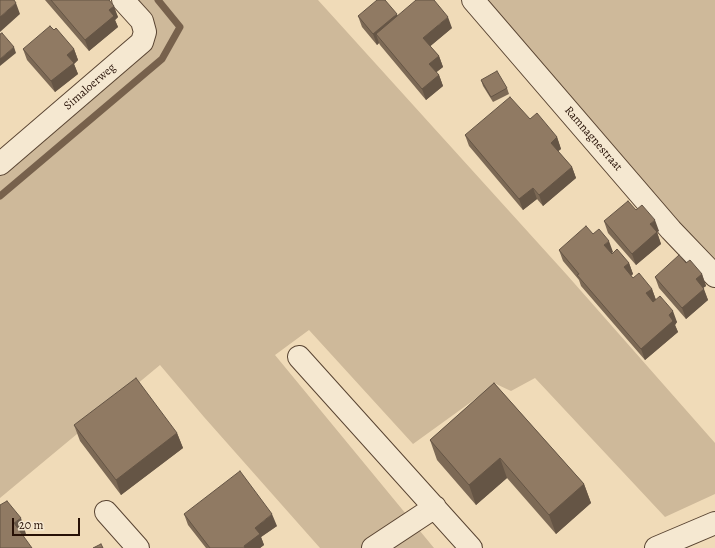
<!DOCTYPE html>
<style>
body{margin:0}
#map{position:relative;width:715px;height:548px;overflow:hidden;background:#f0dbb8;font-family:Alegreya,serif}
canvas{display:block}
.scale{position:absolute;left:12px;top:518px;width:68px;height:18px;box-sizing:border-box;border:2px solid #271106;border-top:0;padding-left:5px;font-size:12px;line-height:14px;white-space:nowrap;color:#271106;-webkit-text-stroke:3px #f5e8d1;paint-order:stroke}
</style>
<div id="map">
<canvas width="715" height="548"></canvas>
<div class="scale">20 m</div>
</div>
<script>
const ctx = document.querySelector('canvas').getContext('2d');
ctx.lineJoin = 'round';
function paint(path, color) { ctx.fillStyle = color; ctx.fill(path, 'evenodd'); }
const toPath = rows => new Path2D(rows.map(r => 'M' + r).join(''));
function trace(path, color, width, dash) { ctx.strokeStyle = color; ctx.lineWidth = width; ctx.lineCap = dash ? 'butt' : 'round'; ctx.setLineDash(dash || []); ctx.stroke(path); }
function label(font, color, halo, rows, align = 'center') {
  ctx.font = font + ' Alegreya,serif'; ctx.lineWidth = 3; ctx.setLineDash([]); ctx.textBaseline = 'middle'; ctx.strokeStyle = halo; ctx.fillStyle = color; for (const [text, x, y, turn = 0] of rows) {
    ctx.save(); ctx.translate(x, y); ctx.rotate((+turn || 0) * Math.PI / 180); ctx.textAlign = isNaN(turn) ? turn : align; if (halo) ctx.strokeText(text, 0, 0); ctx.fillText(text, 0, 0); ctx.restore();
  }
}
const green = toPath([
 [132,0,318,0,567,275,715,443,715,494,665,517,535,378,511,391,496,384,413,444,309,330,275,355,434,548,320,548,204,417,160,365,0,498,0,172,151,43],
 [484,0,715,0,715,266]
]);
const stream = toPath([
 [0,196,162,59,180,27,158,0]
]);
const minor = toPath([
 [473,0,671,230,715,276],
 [0,164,142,42,145,32,142,21,123,0],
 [299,357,471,548],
 [106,512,138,548],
 [373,548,435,507],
 [656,548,715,523]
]);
const wall = toPath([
 [45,0,109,0,118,17,115,20,118,27,89,51],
 [358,16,397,16,452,28,430,46,439,56,443,67,436,72,439,75,443,86,426,100,380,45,379,43,377,45,362,27],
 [54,30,74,49,78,60,74,64,78,74,55,92,27,60,23,49],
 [481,80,507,88,509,94,493,102,483,86],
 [530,119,557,137,561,149,558,151,572,167,576,178,543,206,537,199,523,210,469,146,465,135],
 [636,210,659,231,657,232,661,244,636,265,608,233,604,221],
 [593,234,613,252,611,253,612,254,629,263,633,274,631,276,633,278,652,289,656,300,677,322,675,325,678,332,645,360,581,286,579,280,563,261,559,250],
 [702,274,706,286,703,288,708,300,686,319,659,288,655,277],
 [494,383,584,484,591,503,556,534,507,478,476,505,437,460,430,440],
 [74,425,177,433,183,448,121,495,80,441],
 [184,514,277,526,261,537,264,545,260,548,206,548,188,525]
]);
const shadedWall = toPath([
 [16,3,20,14,0,32,0,17],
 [114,6,118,17,115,20,118,27,89,51,85,40,109,10],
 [397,14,401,25,376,34,379,43,377,45,373,34],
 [448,17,452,28,427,49,423,38],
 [14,47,16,53,0,66,0,59],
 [74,49,78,60,74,64,78,74,55,92,51,81,67,55],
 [439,56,443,67,433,75,429,64],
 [439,75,443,86,426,100,422,89],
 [557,137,561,149,555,154,551,143],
 [572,167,576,178,543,206,539,195],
 [533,188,537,199,523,210,519,199],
 [655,220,659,231,657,232,661,244,636,265,632,254,650,224],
 [609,241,613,252,608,256,604,245],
 [629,263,633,274,628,278,624,267],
 [702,274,706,286,700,290,696,279],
 [652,289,656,300,650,304,646,293],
 [704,289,708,300,686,319,682,308],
 [673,311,677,322,675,325,678,332,645,360,641,349,669,315],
 [177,433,183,448,121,495,116,480],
 [500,458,507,478,476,505,469,485],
 [584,484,591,503,556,534,549,515],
 [272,514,277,526,261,537,264,545,260,548,245,548,244,546,255,528],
 [21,518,26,534,19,539,14,523]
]);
const building = toPath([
 [0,0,14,0,16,3,0,17,0,0],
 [51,0,109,0,114,6,109,10,114,16,85,40,51,0],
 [377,0,385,0,397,14,373,34,358,16,377,0],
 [416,0,434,0,448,17,423,38,439,56,429,64,439,75,422,89,376,34,416,0],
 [50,26,54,30,56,28,74,49,67,55,74,63,51,81,23,49,50,26],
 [2,33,14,47,0,59,0,34,2,33],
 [497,71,507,88,491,97,481,80,497,71],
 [510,97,530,119,537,113,557,137,551,143,572,167,539,195,533,188,519,199,465,135,510,97],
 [628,201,636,210,642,205,655,220,650,224,657,232,632,254,604,221,628,201],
 [586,226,593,234,599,229,609,241,604,245,612,254,617,249,629,263,624,267,633,278,639,273,652,289,646,293,653,302,660,296,673,311,669,315,673,321,641,349,577,275,579,274,559,250,586,226],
 [679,255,686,263,690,260,702,274,696,279,704,289,682,308,655,277,679,255],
 [136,378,177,433,116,480,74,425,136,378],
 [494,383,584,484,549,515,500,458,469,485,430,440,494,383],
 [240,471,272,514,255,528,260,534,244,546,245,548,210,548,184,514,240,471],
 [7,501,21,518,14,523,32,548,0,548,0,505,7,501],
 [101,544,103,548,93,548,101,544]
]);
const streetNames = [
 ["Simaloerweg",90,87,-41],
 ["Ramnagnestraat",593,139,49]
];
paint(green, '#ceb99a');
trace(stream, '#77614c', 7);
trace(minor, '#594432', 24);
trace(minor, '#f5e8d1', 22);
paint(wall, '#7c6955');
paint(shadedWall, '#655545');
paint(building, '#907a63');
trace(building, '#655545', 1);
label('12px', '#271106', '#f5e8d1', streetNames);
</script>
